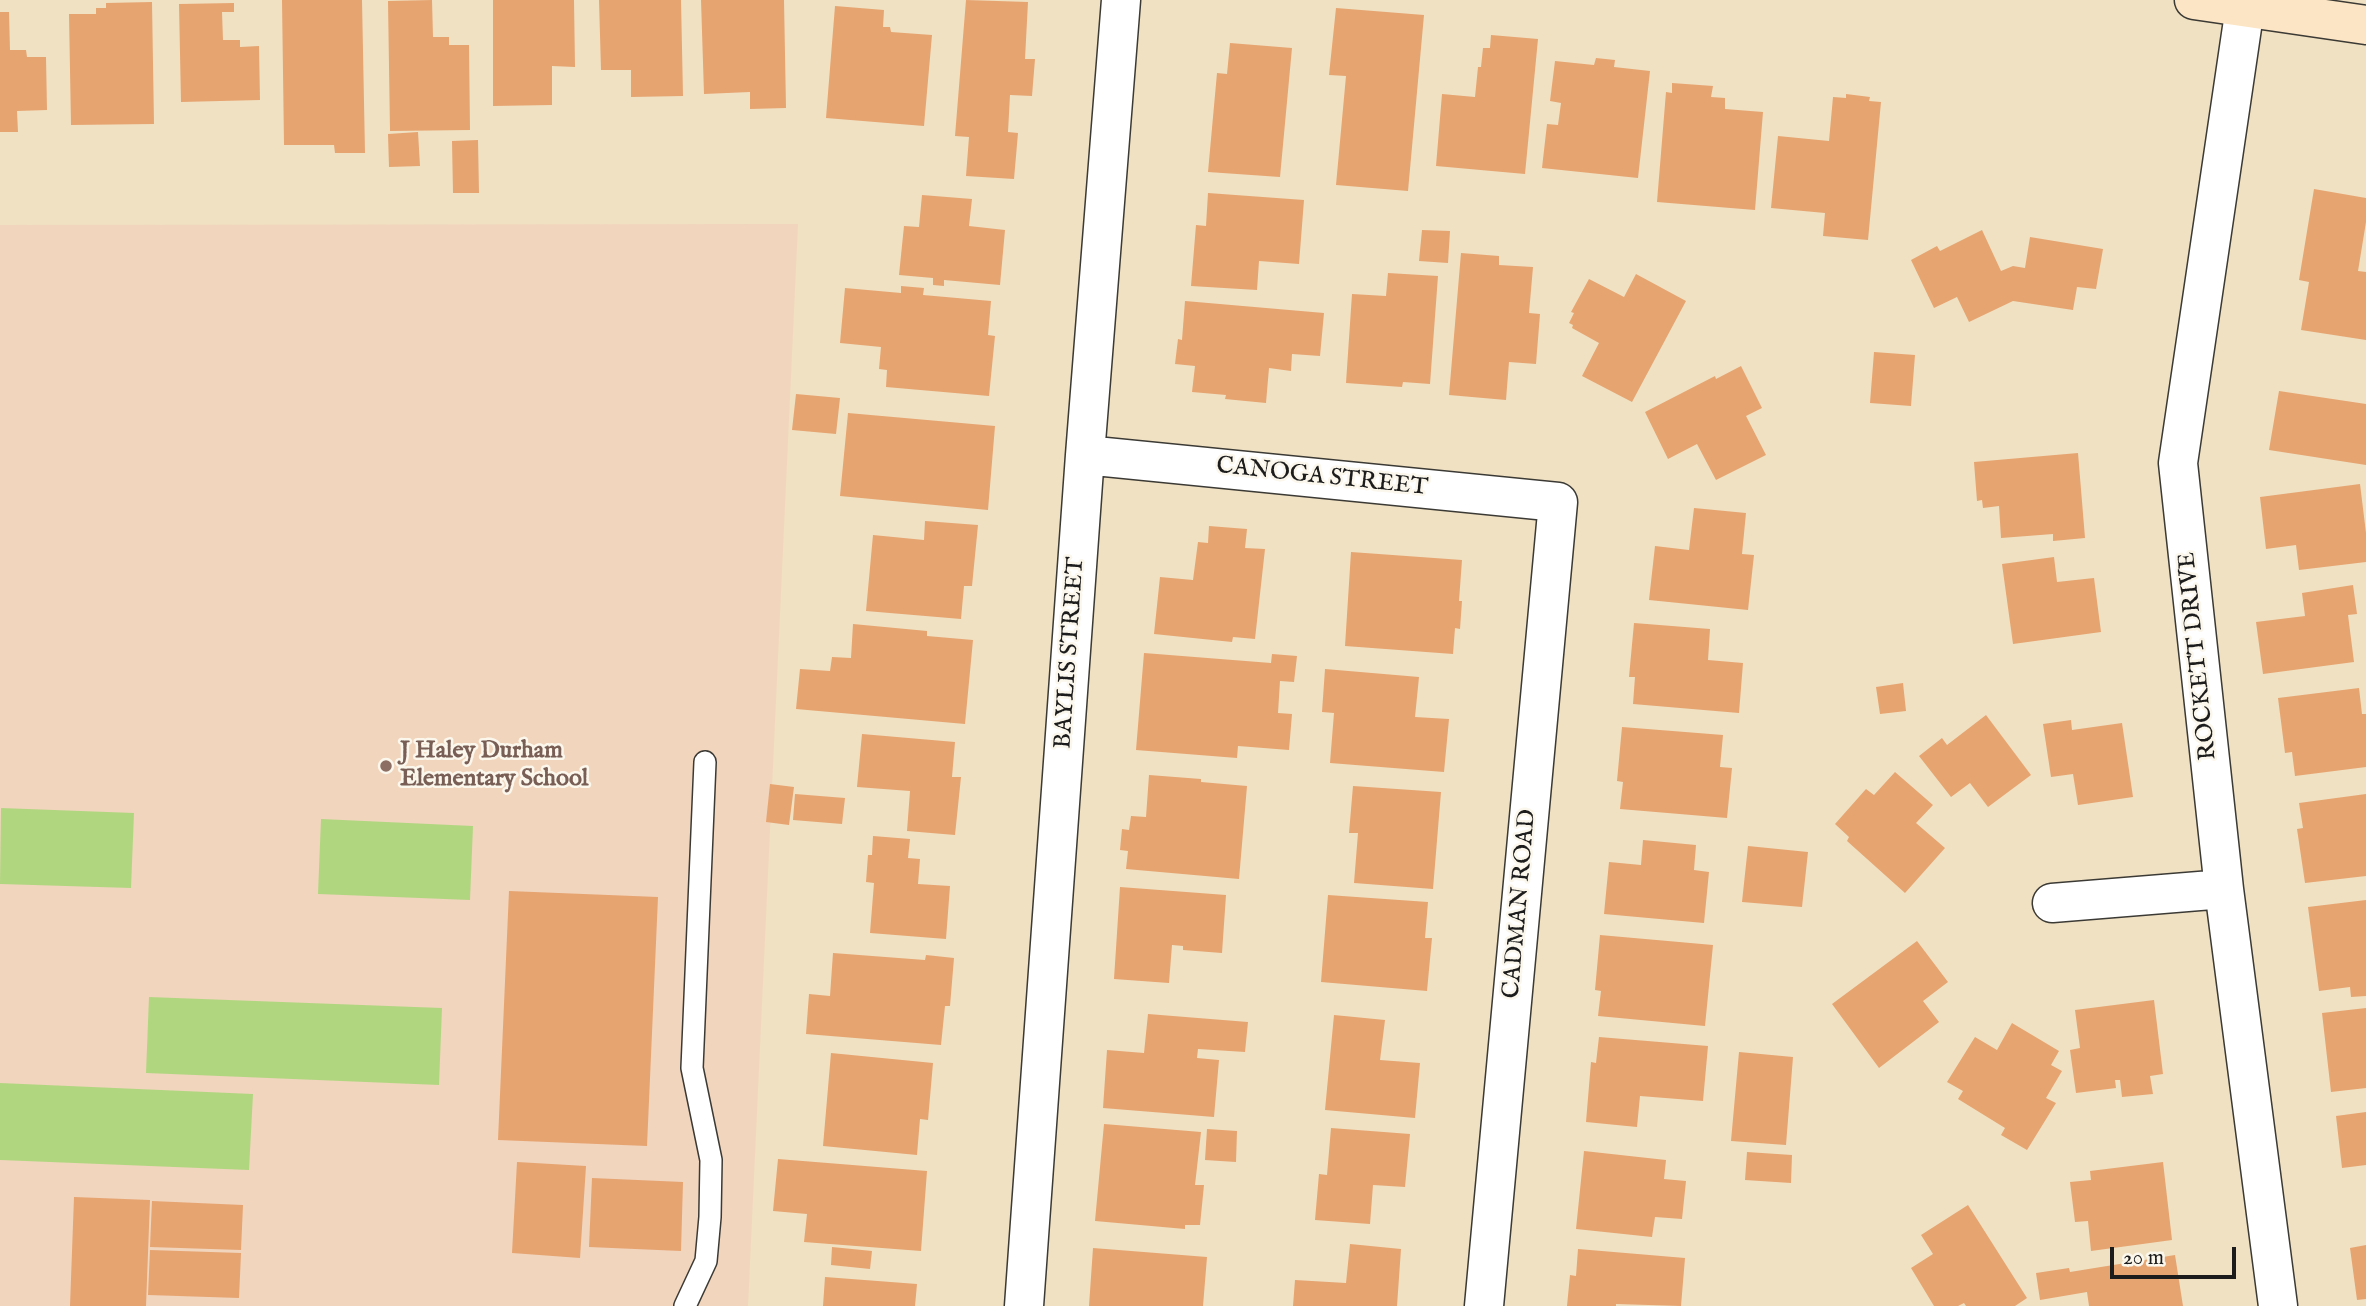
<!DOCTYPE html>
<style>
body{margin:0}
#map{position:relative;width:2366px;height:1306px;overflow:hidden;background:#f0e1c2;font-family:"IM FELL English",serif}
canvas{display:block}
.scale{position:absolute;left:2110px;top:1247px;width:126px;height:32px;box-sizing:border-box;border:4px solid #1c1c1c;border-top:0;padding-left:9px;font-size:21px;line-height:24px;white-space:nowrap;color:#1c1c1c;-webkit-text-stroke:5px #fbf7ec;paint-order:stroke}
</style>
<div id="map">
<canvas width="2366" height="1306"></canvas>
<div class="scale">20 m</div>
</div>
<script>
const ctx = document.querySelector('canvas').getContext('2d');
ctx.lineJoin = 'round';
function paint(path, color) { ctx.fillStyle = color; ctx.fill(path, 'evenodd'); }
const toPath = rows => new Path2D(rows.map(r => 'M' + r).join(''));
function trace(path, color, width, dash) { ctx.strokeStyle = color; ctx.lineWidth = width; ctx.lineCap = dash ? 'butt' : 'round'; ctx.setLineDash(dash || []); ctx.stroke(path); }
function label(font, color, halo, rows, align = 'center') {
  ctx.font = font + ' "IM FELL English",serif'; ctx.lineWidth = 5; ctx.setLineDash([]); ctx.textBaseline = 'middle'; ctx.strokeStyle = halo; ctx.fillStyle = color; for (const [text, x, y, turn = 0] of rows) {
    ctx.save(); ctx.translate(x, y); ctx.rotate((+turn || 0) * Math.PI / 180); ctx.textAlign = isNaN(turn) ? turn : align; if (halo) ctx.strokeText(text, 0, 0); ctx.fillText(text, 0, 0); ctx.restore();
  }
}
const built = toPath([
 [798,224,748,1306,0,1306,0,225]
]);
const green = toPath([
 [1,808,134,813,131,888,0,884],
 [321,819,473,826,470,900,318,894],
 [149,997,442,1008,439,1085,146,1073],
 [0,1083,253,1094,249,1170,0,1160]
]);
const building = toPath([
 [282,0,362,0,365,153,335,153,334,145,284,145],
 [432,0,433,37,449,37,449,45,469,45,470,130,390,131,388,1],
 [493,0,574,0,575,67,552,66,552,105,493,106],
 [599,0,681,0,683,96,631,97,631,70,601,70],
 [701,0,784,0,786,108,750,109,750,92,704,94],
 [966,0,1028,2,1025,59,1035,59,1032,96,1010,95,1008,132,1018,133,1014,179,966,176,969,137,955,136],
 [152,2,154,124,71,125,69,14,96,14,96,8,106,8,106,3],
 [234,3,234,12,222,12,223,40,240,40,240,47,259,46,260,100,181,102,179,4],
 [835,6,884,10,883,27,890,27,891,32,932,35,924,126,826,118],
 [1336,8,1424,15,1408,191,1336,185,1346,76,1329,75],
 [0,12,9,12,10,50,26,50,27,57,46,57,47,110,17,111,18,132,0,132],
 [1491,35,1538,39,1525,174,1436,166,1442,94,1475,97,1478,67,1481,67,1483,48,1490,48],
 [1230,43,1292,48,1280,177,1208,172,1217,73,1227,74],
 [1596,58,1615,60,1614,67,1650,71,1638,178,1542,168,1547,124,1558,125,1561,103,1550,101,1555,61,1594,65],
 [1672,83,1713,86,1711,97,1725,98,1725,109,1763,112,1755,210,1657,202,1666,92,1672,93],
 [1846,94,1870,97,1869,101,1881,102,1868,240,1823,236,1825,213,1771,208,1778,136,1829,141,1833,97,1846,98],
 [418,132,420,166,389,167,388,134],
 [478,140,479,193,453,193,452,141],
 [2314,189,2366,198,2366,222,2358,271,2366,272,2366,340,2301,330,2309,282,2299,280],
 [1208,193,1304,200,1299,264,1259,261,1257,290,1191,286,1196,225,1206,226],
 [922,195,972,199,969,226,1005,230,1000,285,944,280,944,286,933,285,933,278,899,275,904,226,919,227],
 [1422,230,1450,231,1448,263,1419,261],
 [1982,230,2001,271,2013,266,2025,268,2030,237,2103,249,2096,289,2077,287,2073,310,2013,301,1969,322,1957,297,1934,308,1911,260,1937,246,1940,251],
 [1461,253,1499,256,1499,265,1533,267,1529,313,1540,314,1536,364,1509,362,1506,400,1449,395],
 [1388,273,1438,276,1430,384,1403,382,1402,387,1346,383,1352,294,1386,296],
 [1636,274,1686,301,1632,402,1582,376,1599,343,1572,328,1573,325,1569,323,1574,313,1571,312,1589,279,1624,297],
 [901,286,924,288,923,295,991,301,988,335,995,336,989,396,886,387,887,370,879,369,881,347,840,343,845,288,901,293],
 [1185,301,1324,313,1320,356,1292,354,1291,371,1269,368,1266,403,1225,399,1226,395,1192,392,1195,366,1175,364,1178,339,1182,340],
 [1874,352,1915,355,1911,406,1870,403],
 [1741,366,1762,408,1746,416,1766,455,1716,480,1697,444,1668,459,1645,412,1715,376,1716,379],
 [2279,391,2366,404,2366,465,2269,450],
 [796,394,840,398,836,434,792,430],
 [848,413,995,426,988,510,840,496],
 [2078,453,2085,538,2053,541,2053,534,2001,538,1999,506,1983,508,1982,500,1977,501,1974,462],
 [2360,484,2366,533,2366,562,2299,570,2296,545,2266,549,2260,497],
 [1694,508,1746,513,1742,554,1754,555,1748,610,1649,600,1655,546,1689,550],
 [925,521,978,525,972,586,964,586,961,619,866,611,873,535,924,540],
 [1209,526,1247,529,1245,548,1265,549,1255,639,1233,637,1232,642,1154,634,1160,577,1193,580,1198,542,1208,543],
 [1351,552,1462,560,1459,601,1462,601,1460,629,1455,628,1453,654,1345,646],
 [2054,557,2057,582,2094,578,2101,632,2013,644,2002,564],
 [2353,585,2357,614,2348,615,2354,662,2263,674,2256,622,2305,616,2302,593],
 [1634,623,1710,629,1708,660,1743,663,1739,713,1633,704,1635,677,1629,677],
 [853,624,927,631,927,636,973,640,965,724,796,709,800,669,830,671,832,657,851,658],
 [1144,653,1271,663,1272,654,1297,656,1294,682,1280,681,1278,713,1292,714,1289,750,1238,746,1237,758,1136,750],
 [1325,669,1419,677,1415,717,1449,719,1444,772,1330,763,1334,713,1322,712],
 [1903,683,1906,711,1880,714,1876,687],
 [2359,688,2362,714,2366,714,2366,767,2295,776,2292,752,2285,753,2278,698],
 [1986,715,2031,775,1988,807,1970,783,1951,797,1919,756,1942,738,1947,745],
 [2071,720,2072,730,2122,723,2133,797,2078,805,2073,774,2051,777,2043,724],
 [1622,727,1723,735,1720,767,1732,768,1727,818,1620,809,1623,782,1617,781],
 [862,734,955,742,952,777,961,777,955,835,907,831,910,791,857,787],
 [1895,772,1933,805,1916,823,1945,848,1905,893,1847,841,1849,837,1835,824,1866,789,1874,795],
 [1149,775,1201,779,1201,782,1247,786,1239,879,1126,869,1128,851,1120,850,1122,829,1129,830,1131,816,1146,817],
 [770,784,794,787,789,825,766,822],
 [1353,786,1441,792,1433,889,1354,883,1358,833,1349,833],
 [795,794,845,798,842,824,793,820],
 [2366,794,2366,876,2305,883,2297,829,2303,828,2299,803],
 [873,836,910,839,908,858,920,859,918,884,950,886,946,939,870,933,874,883,866,882,868,855,872,855],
 [1643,840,1696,845,1694,870,1709,872,1704,923,1604,914,1609,862,1641,865],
 [1748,846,1808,852,1802,907,1742,902],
 [1120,887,1226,895,1222,953,1183,950,1183,946,1172,945,1169,983,1114,979],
 [509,891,658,897,647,1146,498,1140],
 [1328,895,1428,902,1425,938,1432,938,1427,991,1321,982],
 [2366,900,2366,996,2351,997,2350,987,2319,991,2308,907],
 [1600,935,1713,945,1705,1026,1598,1016,1601,991,1595,990],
 [1917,941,1948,982,1923,1001,1939,1022,1879,1068,1832,1004],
 [833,953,925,960,926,955,954,958,950,1006,945,1006,941,1045,806,1034,809,994,830,996],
 [2154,1000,2163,1074,2150,1076,2153,1094,2122,1097,2120,1080,2115,1080,2116,1088,2076,1093,2070,1050,2080,1048,2075,1010],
 [2366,1008,2366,1088,2331,1092,2322,1013],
 [1148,1014,1248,1022,1245,1052,1198,1049,1197,1058,1219,1060,1214,1117,1103,1108,1107,1050,1144,1053],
 [1334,1015,1385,1020,1380,1060,1420,1063,1415,1118,1325,1110],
 [2012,1023,2059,1051,2051,1065,2062,1071,2046,1098,2056,1103,2027,1150,2001,1135,2005,1128,1958,1099,1963,1091,1947,1082,1975,1037,1997,1050],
 [1599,1037,1708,1046,1703,1101,1640,1096,1637,1127,1586,1122,1591,1062,1596,1063],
 [1739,1052,1793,1057,1786,1145,1731,1141],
 [831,1053,933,1063,928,1120,920,1119,917,1155,823,1146],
 [2366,1112,2366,1165,2342,1168,2336,1116],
 [1104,1124,1201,1132,1195,1185,1204,1185,1200,1225,1185,1225,1185,1229,1095,1221],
 [1331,1128,1410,1134,1405,1187,1373,1185,1370,1224,1315,1220,1319,1174,1327,1175],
 [1207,1129,1237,1131,1236,1162,1205,1160],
 [1584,1151,1666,1160,1664,1179,1686,1181,1682,1219,1655,1217,1652,1237,1576,1229],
 [1747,1152,1792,1155,1791,1183,1745,1180],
 [778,1159,927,1171,921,1251,804,1242,807,1214,773,1211],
 [517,1162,586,1166,580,1258,512,1253],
 [2163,1162,2172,1240,2091,1251,2088,1221,2075,1222,2070,1182,2091,1180,2090,1171],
 [592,1178,683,1182,681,1251,589,1247],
 [74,1197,150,1200,146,1306,70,1306],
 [152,1201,243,1205,241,1250,150,1247],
 [1968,1205,2027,1298,2015,1306,1966,1306,1964,1303,1958,1306,1934,1306,1911,1268,1933,1254,1921,1235],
 [1350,1244,1401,1249,1397,1306,1293,1306,1295,1280,1346,1283],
 [2366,1245,2366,1299,2357,1300,2350,1248],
 [832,1247,872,1251,870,1269,831,1265],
 [1093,1248,1207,1257,1203,1306,1089,1306],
 [1578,1249,1685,1258,1681,1306,1616,1304,1616,1306,1567,1306,1570,1275,1576,1276],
 [150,1250,241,1253,239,1298,148,1295],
 [2175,1255,2183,1306,2089,1306,2087,1292,2040,1300,2036,1273,2069,1268,2070,1272],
 [825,1277,917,1284,915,1306,823,1306]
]);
const service = toPath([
 [685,1306,706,1261,710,1217,711,1160,692,1068,705,762]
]);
const minor = toPath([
 [2245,7,2178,463,2224,889,2278,1306],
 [1085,455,1558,502,1484,1306],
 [2052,903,2224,889],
 [1024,1306,1085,455,1121,0]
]);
const secondary = toPath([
 [2194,0,2366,25]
]);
const markers = [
 [386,766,7,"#8d6e63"]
];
const streetNames = [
 ["CANOGA STREET",1322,478,6],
 ["BAYLIS STREET",1071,653,-86],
 ["ROCKETT DRIVE",2199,656,-96],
 ["CADMAN ROAD",1521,904,-85]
];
const educationNames = [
 ["J Haley Durham",400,752],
 ["Elementary School",400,780]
];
paint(built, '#f1d5bd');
paint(green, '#b1d680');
paint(building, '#e6a471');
trace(service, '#3c3a35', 24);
trace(minor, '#3c3a35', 41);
trace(secondary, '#3c3a35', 41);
trace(service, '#fff', 21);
trace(minor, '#fff', 38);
trace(secondary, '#fce5c4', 38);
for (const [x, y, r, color] of markers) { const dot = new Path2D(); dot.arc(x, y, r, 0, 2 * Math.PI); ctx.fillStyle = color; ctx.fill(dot); trace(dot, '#fbf7ec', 2.5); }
label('24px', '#1c1c1c', '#fbf7ec', streetNames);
label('bold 24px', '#785e54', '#fbf7ec', educationNames, 'left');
</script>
